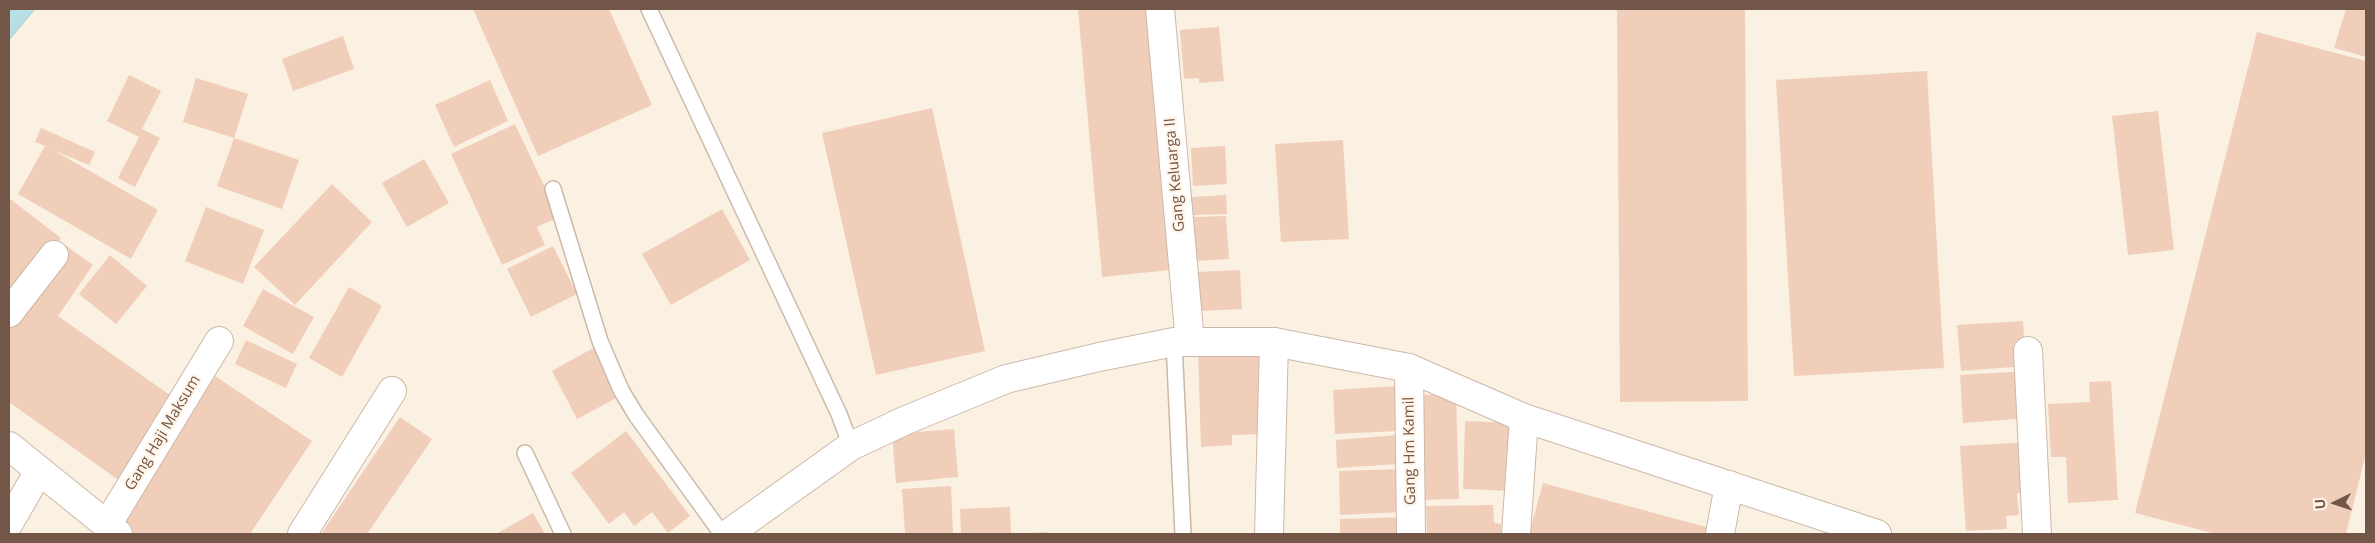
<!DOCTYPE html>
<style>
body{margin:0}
#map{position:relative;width:2375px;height:543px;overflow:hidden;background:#fbf1e2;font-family:"Open Sans",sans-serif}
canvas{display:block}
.frame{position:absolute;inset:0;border:10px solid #725749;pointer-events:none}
.north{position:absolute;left:2310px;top:478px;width:50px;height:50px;-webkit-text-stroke:4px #fff5e8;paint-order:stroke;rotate:266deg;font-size:14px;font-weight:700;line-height:20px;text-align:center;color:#725749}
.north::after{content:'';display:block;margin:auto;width:18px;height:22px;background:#725749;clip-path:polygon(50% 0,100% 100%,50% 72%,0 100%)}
</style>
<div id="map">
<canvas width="2375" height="543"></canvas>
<div class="frame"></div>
<div class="north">U</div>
</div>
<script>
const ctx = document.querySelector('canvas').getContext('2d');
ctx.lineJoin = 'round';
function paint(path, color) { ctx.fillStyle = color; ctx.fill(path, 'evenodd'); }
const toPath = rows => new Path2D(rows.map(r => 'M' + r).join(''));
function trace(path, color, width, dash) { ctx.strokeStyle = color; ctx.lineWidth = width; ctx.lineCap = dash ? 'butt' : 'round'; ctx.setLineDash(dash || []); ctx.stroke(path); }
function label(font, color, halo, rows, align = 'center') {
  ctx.font = font + ' "Open Sans",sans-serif'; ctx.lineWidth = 4.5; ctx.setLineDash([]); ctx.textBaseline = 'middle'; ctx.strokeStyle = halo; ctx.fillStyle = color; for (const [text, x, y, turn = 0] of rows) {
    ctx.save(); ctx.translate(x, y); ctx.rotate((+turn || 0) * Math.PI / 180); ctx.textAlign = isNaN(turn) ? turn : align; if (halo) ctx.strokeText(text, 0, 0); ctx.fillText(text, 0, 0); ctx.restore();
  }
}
const water = toPath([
 [9,9,35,9,9,40,9,9]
]);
const building = toPath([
 [473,9,609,9,652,105,538,156],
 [1078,9,1157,9,1180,269,1102,277],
 [1617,9,1745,9,1748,401,1620,402],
 [2346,9,2366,9,2366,57,2334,48],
 [1219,27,1224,81,1199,83,1199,78,1184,79,1180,30],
 [2257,32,2366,61,2366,453,2346,534,2216,534,2135,513],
 [343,36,354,69,293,91,282,59],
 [1927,71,1944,368,1794,376,1776,80],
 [129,75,161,91,142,129,160,138,135,187,118,178,139,137,107,121],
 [196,78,248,94,234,138,299,160,282,209,217,186,234,138,183,122],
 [490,80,508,121,454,147,435,105],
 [932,108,985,351,876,375,822,133],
 [2158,111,2174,250,2128,255,2112,116],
 [515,124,559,217,537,227,545,245,502,265,451,154],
 [41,128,95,152,89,165,53,150,158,210,131,259,18,194,45,146,35,142],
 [1343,140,1349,239,1281,242,1275,144],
 [1225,146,1227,184,1193,186,1191,148],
 [424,159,449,203,407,227,382,183],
 [332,184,372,222,295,305,254,267],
 [1226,195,1227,214,1192,215,1192,197],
 [9,198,61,238,9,308],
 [206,207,264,230,243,284,185,261],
 [722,209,750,260,671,305,642,254],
 [1226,216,1229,259,1196,261,1194,217],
 [65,245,93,265,58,316,181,403,124,484,9,402,9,327],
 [553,246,577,294,531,317,507,269],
 [110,255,147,286,116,324,79,294],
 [1240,270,1242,309,1198,311,1197,272],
 [349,287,382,306,342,377,309,358],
 [263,289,314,317,293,354,243,326],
 [2023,321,2026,366,1961,371,1957,325],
 [246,340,297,364,286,388,235,364],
 [595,347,622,395,577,419,552,371],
 [1260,349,1263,434,1232,435,1232,445,1201,447,1198,351],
 [2026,371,2029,418,1963,423,1960,375],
 [209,372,312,441,250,534,134,534,112,519],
 [2111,381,2118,500,2068,503,2066,457,2051,457,2048,404,2090,402,2089,382],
 [1396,386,1398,431,1335,434,1333,390],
 [1456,394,1459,499,1420,500,1418,395],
 [400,417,432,439,367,534,321,534],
 [1465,421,1514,423,1512,491,1463,489],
 [954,429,958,477,896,483,892,434],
 [626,431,690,516,668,533,652,512,634,526,624,512,609,524,571,473],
 [1397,435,1399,464,1337,468,1336,440],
 [2028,442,2032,492,2017,493,2019,515,2006,516,2007,529,1966,531,1960,446],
 [1399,469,1401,512,1340,515,1339,471],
 [1543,483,1717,530,1715,534,1529,534],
 [951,486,953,534,905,534,902,489],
 [1493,505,1494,523,1501,524,1501,534,1427,534,1426,506],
 [1010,507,1011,534,961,534,960,509],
 [533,513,545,534,496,534],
 [1404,517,1404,534,1340,534,1340,519],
 [1047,532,1047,534,1031,534,1031,533]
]);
const service = toPath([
 [649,9,839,414,851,446],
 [553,189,600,341,621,390,636,415,722,534],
 [1174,342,1183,534],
 [525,453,563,534]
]);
const minor = toPath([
 [1160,9,1190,342],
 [9,313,54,255],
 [2028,351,2037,534],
 [1409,368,1411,534],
 [9,523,39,471],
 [107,525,219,341],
 [302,534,392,391],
 [1269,534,1274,342],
 [1516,534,1524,418],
 [1720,534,1729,485]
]);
const tertiary = toPath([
 [9,446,118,534],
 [728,534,851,446,904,421,1006,379,1099,357,1174,342,1274,342,1409,368,1524,418,1877,534]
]);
const streetNames = [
 ["Gang Keluarga II",1175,175,-95],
 ["Gang Haji Maksum",163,433,-59],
 ["Gang Hm Kamil",1410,451,-91]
];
paint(water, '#b7dfe4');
trace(water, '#9eced6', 1);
paint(building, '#f0ceba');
trace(service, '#ccb8a9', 18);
trace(minor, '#ccb8a9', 30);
trace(tertiary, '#ccb8a9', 30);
trace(service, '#fff', 15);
trace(minor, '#fff', 28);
trace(tertiary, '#fff', 28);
label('15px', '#725749', '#fff5e8', streetNames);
</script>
